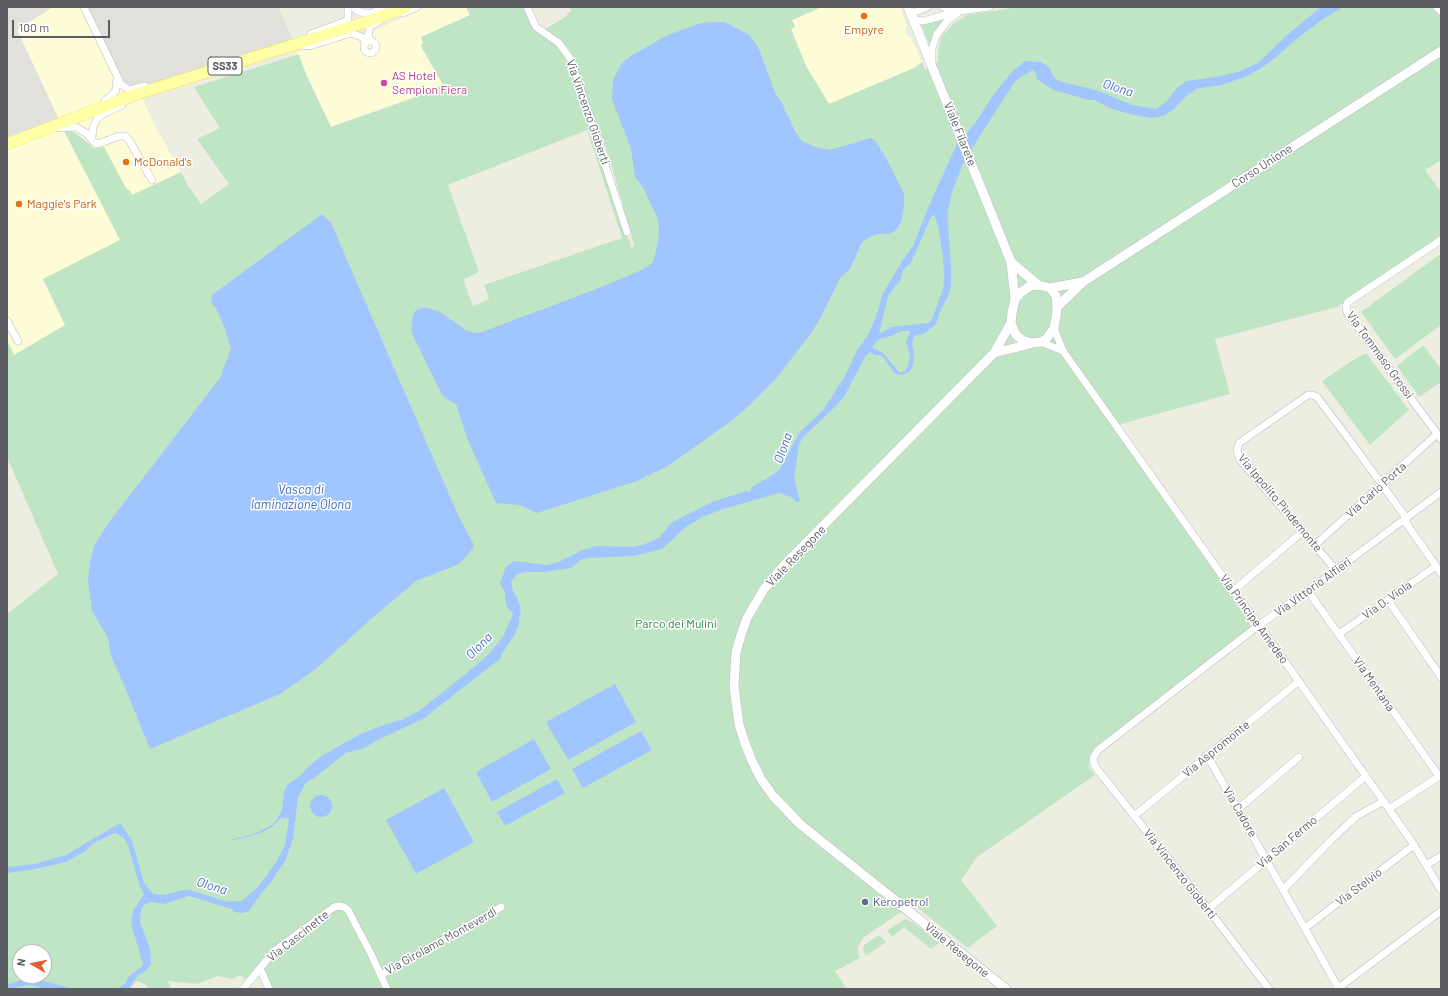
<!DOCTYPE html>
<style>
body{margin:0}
#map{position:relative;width:1448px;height:996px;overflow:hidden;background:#eeede2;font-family:Barlow,sans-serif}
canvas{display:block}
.frame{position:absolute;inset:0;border:8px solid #5b5d63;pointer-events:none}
.north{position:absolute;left:12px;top:944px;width:40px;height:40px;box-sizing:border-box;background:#fff;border:1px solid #bdbec1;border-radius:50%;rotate:279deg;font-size:11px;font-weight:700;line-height:16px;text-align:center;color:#5b5d63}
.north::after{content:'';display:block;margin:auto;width:14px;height:18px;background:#e95b2d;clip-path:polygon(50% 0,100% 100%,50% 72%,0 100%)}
.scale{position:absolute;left:12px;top:20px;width:98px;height:18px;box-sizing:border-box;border:2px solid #5b5d63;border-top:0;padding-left:5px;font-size:12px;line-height:14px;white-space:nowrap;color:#5b5d63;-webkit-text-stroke:3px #fff;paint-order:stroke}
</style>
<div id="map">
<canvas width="1448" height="996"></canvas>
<div class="frame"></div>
<div class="north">N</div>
<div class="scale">100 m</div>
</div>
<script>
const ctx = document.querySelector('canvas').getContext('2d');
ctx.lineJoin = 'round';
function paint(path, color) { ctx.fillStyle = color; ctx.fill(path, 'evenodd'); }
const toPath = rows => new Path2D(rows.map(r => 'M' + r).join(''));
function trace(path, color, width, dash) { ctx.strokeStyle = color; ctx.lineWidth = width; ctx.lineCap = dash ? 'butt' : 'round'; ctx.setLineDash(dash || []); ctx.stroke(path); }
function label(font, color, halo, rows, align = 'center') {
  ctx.font = font + ' Barlow,sans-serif'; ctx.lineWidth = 3; ctx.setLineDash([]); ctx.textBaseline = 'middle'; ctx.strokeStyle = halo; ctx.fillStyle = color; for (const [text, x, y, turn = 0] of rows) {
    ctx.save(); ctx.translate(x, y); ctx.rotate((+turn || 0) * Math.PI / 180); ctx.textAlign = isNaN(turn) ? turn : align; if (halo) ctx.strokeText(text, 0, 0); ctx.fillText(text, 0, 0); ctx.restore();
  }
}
const commercial = toPath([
 [53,7,83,7,126,96,60,122,17,29],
 [425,7,466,7,470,15,421,45,443,85,413,98,330,127,296,52,371,32],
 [822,7,900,7,907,25,905,28,908,37,911,37,922,62,914,68,829,104,806,66,791,29,792,20],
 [142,98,157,130,181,172,132,195,126,188,100,148,94,148,82,139,65,131,120,240,43,279,65,325,14,355,7,340,7,147,98,112,128,105]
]);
const industrial = toPath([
 [7,7,53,7,17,30,60,122,7,137],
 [83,7,278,7,295,44,126,96]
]);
const green = toPath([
 [466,7,525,7,535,31,563,51,600,154,632,249,634,245,611,163,572,56,568,48,564,44,545,29,567,16,567,14,571,11,569,7,822,7,792,20,795,27,791,29,806,66,829,104,914,68,922,62,925,70,938,62,938,50,942,36,954,23,967,15,1019,7,1441,7,1441,160,1425,170,1441,192,1441,237,1337,307,1215,339,1230,394,1121,424,1114,429,1247,615,1250,626,1248,630,1095,747,1089,757,1089,767,1095,775,977,857,961,880,997,926,968,948,913,904,864,937,858,947,858,953,860,958,835,971,847,989,273,989,265,973,257,973,244,979,241,975,232,979,218,976,197,984,168,981,171,989,149,989,146,985,137,981,129,989,31,988,7,989,7,614,58,574,7,457,7,340,14,355,65,325,43,279,120,240,64,131,69,130,77,134,94,148,104,147,126,188,130,191,132,195,181,172,188,186,201,204,229,184,197,139,220,128,194,87,296,55,299,55,307,76,331,127,413,98,443,85,422,48,421,45,423,43,421,37,470,15],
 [587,130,622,238,484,285,489,299,473,306,463,280,479,272,448,185],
 [20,952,44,952,44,976,20,976],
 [948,19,930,46,921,24],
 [1439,255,1441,257,1441,325,1395,359,1361,312],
 [1423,345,1441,369,1441,382,1419,397,1397,366],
 [1366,353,1409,410,1370,445,1322,381,1350,362],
 [905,919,914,923,939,943,931,949,904,927,892,937,888,932,888,930],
 [878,936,882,937,886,942,866,956,863,950,864,945]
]);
const water = toPath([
 [1321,7,1343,7,1323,19,1299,37,1275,58,1260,69,1245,77,1221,85,1196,89,1185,97,1174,109,1164,116,1151,118,1130,114,1115,110,1094,100,1089,100,1054,90,1038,80,1035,72,1033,70,1022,76,1014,83,972,148,963,164,952,192,948,210,948,222,951,266,951,284,948,297,940,311,936,324,925,333,914,336,912,344,914,354,913,364,911,370,907,373,900,375,894,373,884,358,880,355,875,355,870,352,865,357,844,397,835,407,804,436,799,444,794,479,800,500,799,502,798,503,791,497,779,493,723,509,702,517,686,527,662,549,633,556,589,558,580,560,571,568,545,572,524,572,516,575,513,579,511,583,513,590,520,605,521,613,519,618,519,624,514,636,501,655,501,658,423,719,380,739,364,748,346,753,314,778,306,782,298,798,293,839,286,859,272,881,256,900,249,911,243,913,234,912,232,909,189,896,164,904,151,902,144,905,141,909,140,922,150,948,151,964,145,971,138,975,129,988,116,989,126,983,128,977,142,966,143,964,131,924,133,911,144,894,140,887,128,845,124,838,115,833,94,843,85,851,66,862,31,870,7,873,7,867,34,864,66,855,120,823,132,841,144,883,152,893,163,895,184,890,190,890,228,902,242,901,259,886,277,861,285,845,289,818,281,818,269,829,255,835,233,840,233,839,254,834,270,826,276,821,282,810,284,792,287,785,301,775,307,768,320,757,360,734,389,723,401,720,419,711,473,668,490,653,504,635,513,614,506,605,505,593,500,583,506,567,514,561,547,565,559,562,583,550,596,546,632,547,643,545,660,537,671,523,678,519,712,502,746,491,749,492,752,487,774,474,780,469,799,433,823,410,845,376,856,352,869,333,876,317,883,293,903,260,913,246,928,208,956,146,976,122,993,95,1012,72,1025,61,1041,62,1049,67,1054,77,1059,81,1099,91,1132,105,1156,109,1166,102,1176,89,1186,81,1216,77,1241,71,1258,63,1287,35],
 [934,214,938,226,943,257,944,277,943,289,932,319,928,323,892,327,879,334,888,296,901,279,903,270,911,263,930,219],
 [901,331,909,331,910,332,906,342,910,355,909,364,905,371,903,372,899,372,883,353,873,348,874,344,879,339,891,336],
 [713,22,724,22,748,34,754,41,760,51,775,93,781,101,796,133,802,141,815,147,830,150,870,138,875,140,886,158,904,194,904,206,901,222,896,230,889,234,878,234,870,237,862,242,850,269,840,278,820,319,809,336,774,381,751,404,730,422,668,466,637,481,537,513,519,505,496,503,467,438,456,404,448,400,442,395,411,331,413,315,415,311,422,308,428,308,438,311,458,324,465,330,474,333,482,332,594,290,637,272,647,267,653,262,658,242,659,227,657,217,644,189,635,177,631,149,612,99,613,80,622,63,632,55,668,35,701,23],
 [322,214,331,223,458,515,474,545,471,551,459,564,416,581,371,619,316,669,280,694,150,749,124,685,111,656,108,638,92,611,88,580,90,561,95,544,110,521,220,378,231,349,224,326,216,308,211,302,212,295],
 [615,684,636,722,568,760,546,722],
 [641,731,652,750,583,788,572,769],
 [534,739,551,769,492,802,476,772],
 [557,779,565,793,505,826,497,812],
 [444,788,474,842,416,874,386,820],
 '310 806a11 11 0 1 1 22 0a11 11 0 1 1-22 0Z',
 [27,978,40,980,74,989,47,989,30,985,7,989,7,985]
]);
const street = toPath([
 [84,7,121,84,126,88,130,90,145,86],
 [353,7,357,11,368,14,388,7],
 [527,7,536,27,559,43,571,60,627,232],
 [927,7,915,12,912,18,917,20,923,21,960,11,989,7],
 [943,7,958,11],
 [403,13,417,7],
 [311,34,344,22,348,19,348,7],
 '364 47a6 6 0 1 1 12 0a6 6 0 1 1-12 0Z',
 [371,41,368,37,370,26,378,22],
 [301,45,310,46,351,33,364,38,365,44],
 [932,64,932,49,937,34,948,20,957,14],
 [103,106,105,101,112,95,116,90,117,78],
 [56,128,76,127,86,133,94,142,98,144,119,136,125,136,129,140,152,180],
 [92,138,93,127,97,119,103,114,122,105],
 [1441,240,1348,302,1346,306,1347,312,1441,439],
 [7,321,18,341],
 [1054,328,1063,351,1233,591,1259,625,1389,809,1414,845,1441,890],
 [1041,342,1063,351],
 [1314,546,1437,434],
 [1336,570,1240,460,1237,451,1239,443,1308,395,1312,395,1317,397,1351,442,1404,515,1406,523,1441,573],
 [1233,591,1302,532],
 [1308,591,1439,776],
 [1388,600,1441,677],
 [1339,634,1436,566],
 [1207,755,1339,989],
 [1238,809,1299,757],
 [1389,809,1441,775],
 [1134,816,1298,682],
 [1426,865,1441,856],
 [1284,889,1331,840,1349,823,1357,816,1384,801],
 [1208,909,1366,776],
 [1305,928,1414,845],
 [260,968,269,989],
 [381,975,501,907],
 [243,989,274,951,334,907,339,906,344,907,348,910,371,954,387,989],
 [1269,989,1208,909,1097,769,1094,764,1093,758,1098,750,1259,625,1308,591,1441,492],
 [1337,989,1441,911]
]);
const secondary = toPath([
 [908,7,1011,262,1015,299],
 [1438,7,1441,10],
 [1011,262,1038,285],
 [1038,285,1050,288,1056,296,1057,307,1056,317,1054,328,1047,338,1041,342,1031,343,1022,340,1016,335,1011,323,1012,313,1015,299,1020,293,1030,286,1038,285],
 [1050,288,1082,282],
 [1057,307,1083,282,1441,51],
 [994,353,1030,344],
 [1006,989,801,825,773,796,761,779,752,761,745,743,739,724,734,687,736,652,741,635,747,618,764,589,786,563,994,353,1011,323]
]);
const primary = toPath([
 [7,144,134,95,363,23,406,7]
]);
const markers = [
 [864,16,4,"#e8710a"],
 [384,83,4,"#d1479c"],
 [126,162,4,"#e8710a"],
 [19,204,4,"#e8710a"],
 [865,902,4,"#5c6f8a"]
];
const shields = [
 [225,66,34]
];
const shieldNames = [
 ["SS33",225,66]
];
const foodNames = [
 ["Empyre",864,30,"center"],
 ["McDonald's",134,162],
 ["Maggie's Park",27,204]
];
const hotelNames = [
 ["AS Hotel",392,76],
 ["Sempion Fiera",392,90]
];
const streetNames = [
 ["Via Vincenzo Gioberti",588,112,71],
 ["Viale Filarete",960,134,68],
 ["Corso Unione",1262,166,-33],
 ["Via Tommaso Grossi",1380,355,54],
 ["Via Carlo Porta",1376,490,-42],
 ["Via Ippolito Pindemonte",1280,503,50],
 ["Viale Resegone",796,556,-46],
 ["Via Vittorio Alfieri",1313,587,-36],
 ["Via D. Viola",1387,600,-35],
 ["Via Principe Amedeo",1254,619,54],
 ["Via Mentana",1374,684,55],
 ["Via Aspromonte",1216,749,-39],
 ["Via Cadore",1240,812,60],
 ["Via San Fermo",1287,842,-40],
 ["Via Vincenzo Gioberti",1180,874,52],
 ["Via Stelvio",1359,887,-37],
 ["Via Cascinette",298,936,-38],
 ["Via Girolamo Monteverdi",441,941,-29],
 ["Viale Resegone",957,950,39]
];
const parkNames = [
 ["Parco dei Mulini",676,624]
];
const serviceNames = [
 ["Keropetrol",873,902]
];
const waterNames = [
 ["Olona",1118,88,18],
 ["Olona",783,448,-70],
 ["Vasca di",301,490],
 ["laminazione Olona",301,505],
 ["Olona",479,646,-45],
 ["Olona",212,886,17]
];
paint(commercial, '#fefbd7');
paint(industrial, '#e1e0da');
paint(green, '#bfe5c5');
paint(water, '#a1c6ff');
trace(street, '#babbc1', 8);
trace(secondary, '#bbbdc4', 10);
trace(primary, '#f1e058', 12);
trace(street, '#fff', 7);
trace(secondary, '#fff', 9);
trace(primary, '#feffa6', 11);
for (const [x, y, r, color] of markers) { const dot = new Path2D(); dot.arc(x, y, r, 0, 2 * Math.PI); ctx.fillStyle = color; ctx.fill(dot); trace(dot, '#fff', 1.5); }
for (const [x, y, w] of shields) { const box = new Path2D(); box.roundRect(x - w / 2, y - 9, w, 18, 3); ctx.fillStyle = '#fff'; ctx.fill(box); trace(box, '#5b5d63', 1); }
label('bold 11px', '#5b5d63', null, shieldNames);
label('12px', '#c56008', '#fff', foodNames, 'left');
label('12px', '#b23c85', '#fff', hotelNames, 'left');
label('12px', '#5b5d63', '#fff', streetNames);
label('12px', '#338244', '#fff', parkNames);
label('12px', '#4e5e75', '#fff', serviceNames, 'left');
label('italic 13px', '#436cc3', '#fff', waterNames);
</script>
